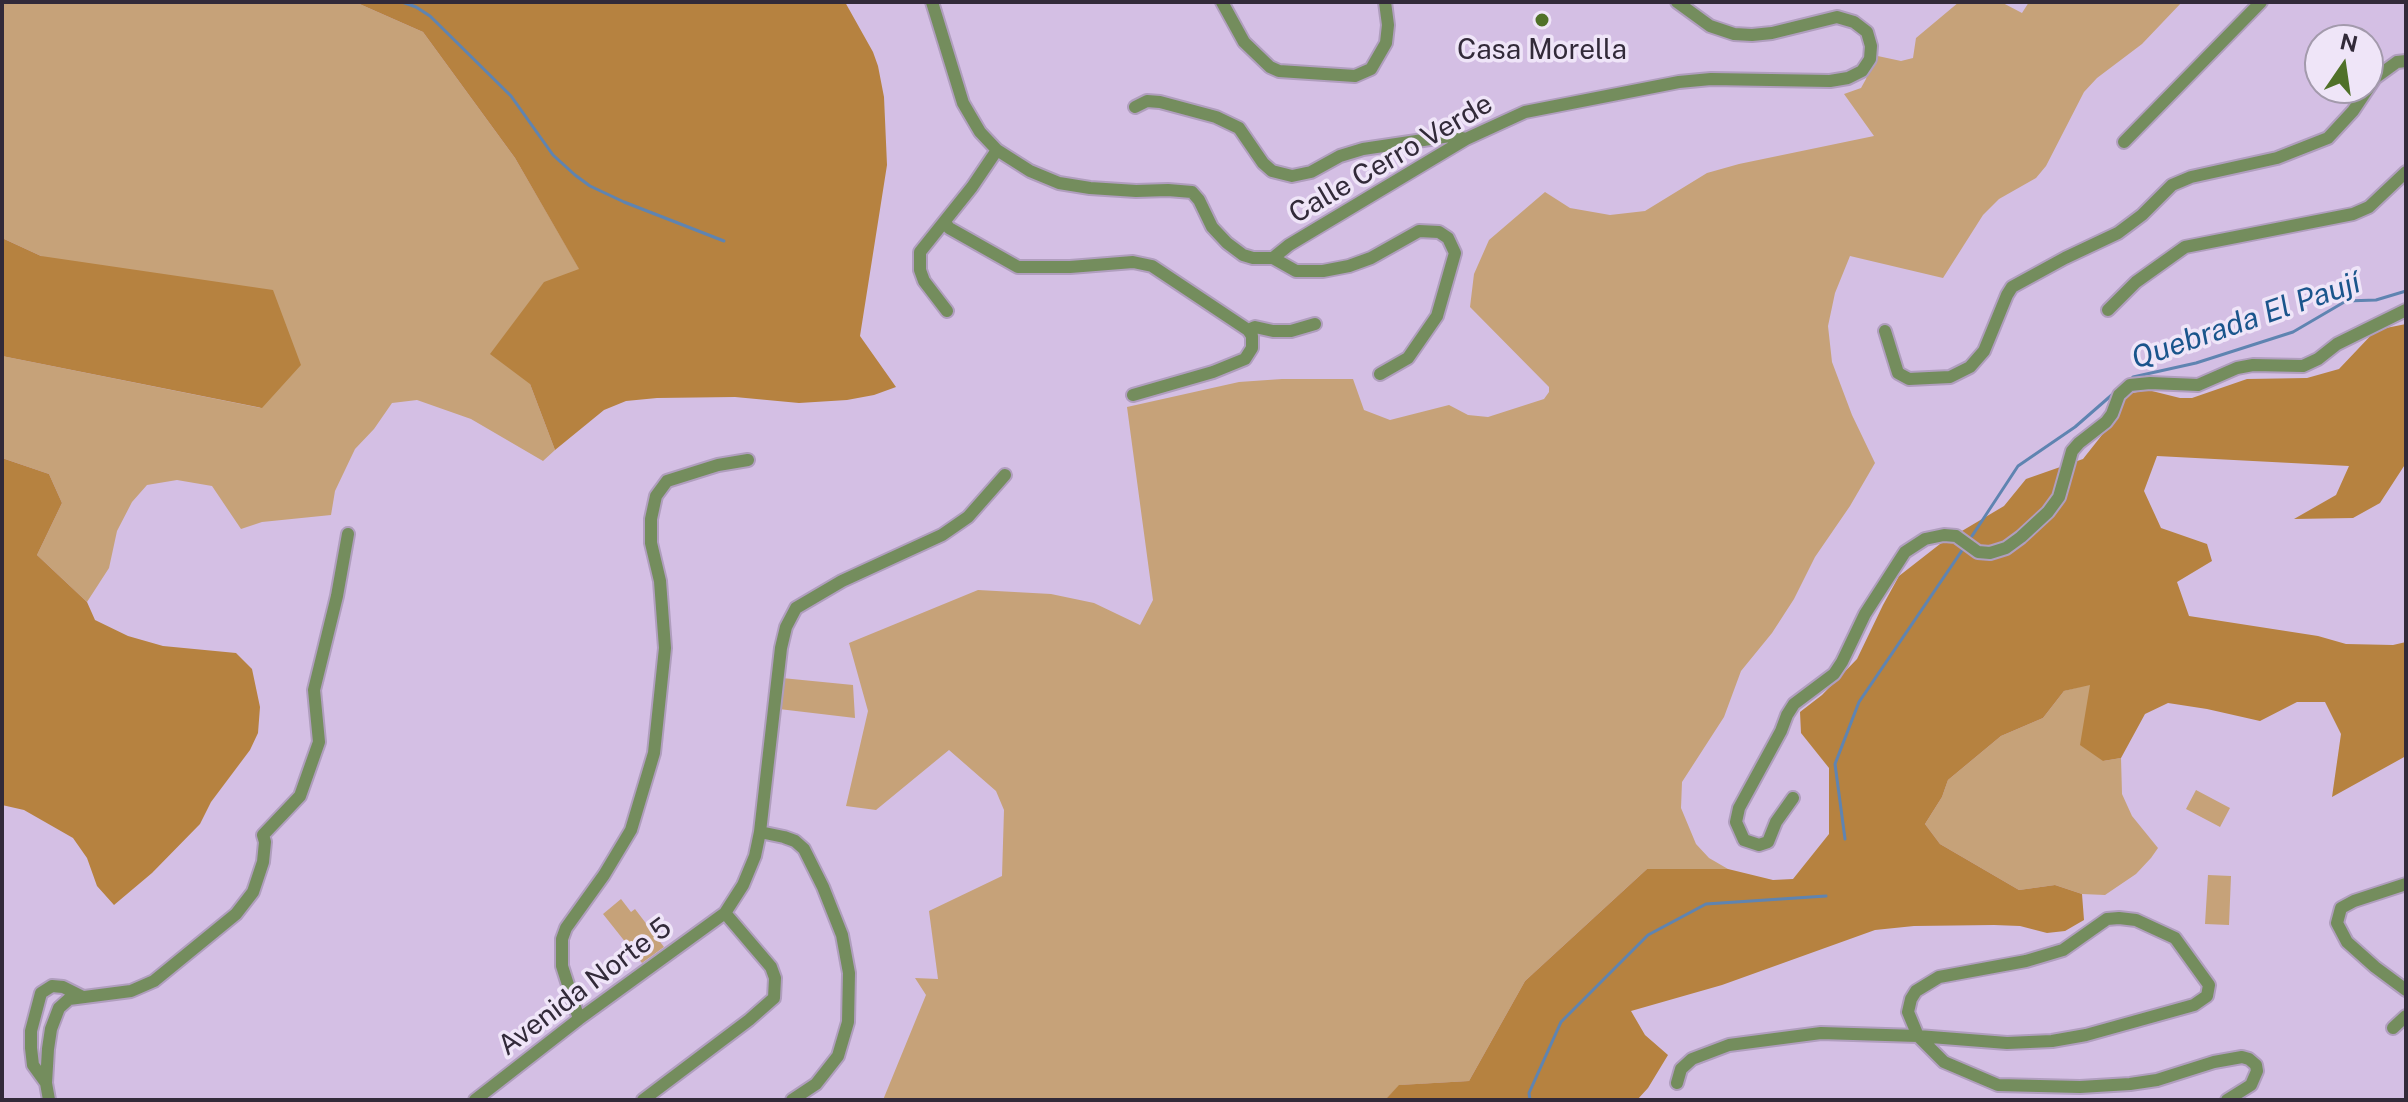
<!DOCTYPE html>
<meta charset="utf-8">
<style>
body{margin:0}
#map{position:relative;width:2408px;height:1102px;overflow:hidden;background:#d4bfe4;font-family:"Public Sans",sans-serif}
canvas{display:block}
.frame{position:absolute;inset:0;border:4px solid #322a39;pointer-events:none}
.north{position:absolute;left:2304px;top:24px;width:80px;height:80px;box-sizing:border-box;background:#efe5f8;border:2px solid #a39aac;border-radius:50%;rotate:13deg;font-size:22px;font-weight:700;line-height:32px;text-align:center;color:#322a39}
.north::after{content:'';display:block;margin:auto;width:28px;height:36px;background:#507129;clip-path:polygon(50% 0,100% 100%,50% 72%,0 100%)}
</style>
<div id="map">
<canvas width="2408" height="1102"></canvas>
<div class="frame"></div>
<div class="north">N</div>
</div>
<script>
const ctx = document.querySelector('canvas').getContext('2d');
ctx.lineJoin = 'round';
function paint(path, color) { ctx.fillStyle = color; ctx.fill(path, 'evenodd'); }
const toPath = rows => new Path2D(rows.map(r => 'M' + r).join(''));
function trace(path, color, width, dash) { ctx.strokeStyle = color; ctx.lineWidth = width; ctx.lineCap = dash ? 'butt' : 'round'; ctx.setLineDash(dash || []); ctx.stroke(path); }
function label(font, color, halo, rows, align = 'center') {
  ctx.font = font + ' "Public Sans",sans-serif'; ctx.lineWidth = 7; ctx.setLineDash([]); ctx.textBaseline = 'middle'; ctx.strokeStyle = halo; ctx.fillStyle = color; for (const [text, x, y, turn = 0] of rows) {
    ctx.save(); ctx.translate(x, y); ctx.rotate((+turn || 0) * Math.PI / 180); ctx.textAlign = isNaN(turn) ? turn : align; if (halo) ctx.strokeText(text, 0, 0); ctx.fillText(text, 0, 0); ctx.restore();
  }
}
const green = toPath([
 [2,2,114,2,115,4,119,2,355,2,423,32,515,158,580,270,530,384,555,450,543,461,471,419,417,400,392,403,374,429,355,449,335,491,331,515,262,522,241,529,212,486,177,480,147,485,132,502,117,531,109,568,87,602,37,555,62,503,49,474,2,458,2,356,261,408,41,256,2,238],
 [1959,2,2001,2,2022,13,2029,2,2182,2,2142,44,2097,78,2084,92,2046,166,2036,178,1999,199,1983,215,1943,278,1850,256,1835,293,1828,326,1832,362,1852,415,1875,463,1850,506,1815,557,1794,599,1772,633,1741,671,1724,717,1682,782,1681,808,1696,844,1709,858,1728,869,1647,869,1525,981,1469,1081,1400,1085,1385,1100,883,1100,926,995,915,978,938,979,929,911,1002,876,1004,810,996,791,949,750,876,810,846,806,868,711,849,643,978,590,1051,594,1094,603,1140,625,1153,600,1127,407,1239,382,1282,379,1353,379,1364,410,1390,420,1449,405,1468,415,1488,417,1544,399,1549,392,1549,387,1470,307,1474,274,1489,240,1545,192,1570,208,1610,215,1645,211,1707,173,1739,164,1874,136,1844,94,1861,88,1866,79,1873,55,1901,61,1913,58,1916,38],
 [782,678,853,685,855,718,779,709],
 [2090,684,2103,761,2121,758,2122,794,2132,816,2158,848,2151,858,2136,874,2105,895,2082,894,2055,885,2019,890,1940,844,1925,824,1942,797,1948,780,2001,736,2043,718,2064,691],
 [2196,790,2230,808,2220,827,2186,809],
 [2208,875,2231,876,2229,925,2205,924],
 [621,899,631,912,635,909,664,947,642,963,603,914]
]);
const forest = toPath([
 [355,2,845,2,873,52,878,66,884,97,887,165,860,336,896,387,874,395,847,400,799,403,735,397,657,398,626,401,604,410,555,450,530,384,490,354,544,282,579,269,515,158,423,32],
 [2,238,41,256,273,290,301,365,262,408,2,356],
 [2406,324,2406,463,2380,503,2353,518,2294,519,2336,495,2349,466,2157,456,2144,491,2161,528,2207,544,2212,561,2177,582,2189,616,2318,636,2346,644,2393,645,2406,642,2406,756,2332,797,2341,734,2325,702,2297,702,2260,721,2207,709,2168,703,2145,714,2121,758,2103,761,2080,745,2090,685,2064,691,2043,718,2001,736,1948,780,1942,797,1925,824,1940,844,2019,890,2055,885,2082,894,2084,920,2065,931,2047,933,2020,926,1994,925,1914,926,1875,930,1722,985,1631,1011,1645,1035,1668,1055,1648,1088,1637,1100,1385,1100,1399,1085,1469,1081,1525,981,1647,869,1728,869,1773,880,1793,879,1829,834,1829,768,1801,733,1800,712,1822,695,1857,659,1883,605,1899,576,1940,544,2004,506,2026,479,2083,459,2117,416,2127,394,2148,390,2180,398,2192,398,2247,379,2307,378,2339,369,2376,330],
 [2,458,49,474,62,503,37,555,87,602,95,620,128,636,163,646,236,653,252,669,260,707,258,733,250,750,211,802,200,824,152,873,114,905,97,886,87,858,73,838,24,810,2,805]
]);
const stream = toPath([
 [402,2,416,7,430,16,511,96,553,155,575,175,590,186,624,202,724,241],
 [2129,381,2133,377,2196,363,2293,332,2346,301,2376,300,2406,291],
 [1972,536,2018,466,2075,427,2114,393],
 [1845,839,1835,764,1859,702,1963,549],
 [1530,1100,1529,1093,1561,1022,1648,935,1706,904,1826,896]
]);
const minor = toPath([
 [932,2,963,103,980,132,997,150,1030,171,1059,183,1090,188,1136,191,1168,190,1192,192,1199,200,1212,227,1227,243,1243,255,1253,258,1273,258,1289,245,1466,139,1525,112,1679,82,1711,79,1830,81,1848,78,1862,71,1870,59,1871,46,1867,32,1854,22,1837,17,1772,33,1752,35,1734,34,1710,26,1677,2],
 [1222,2,1244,42,1270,67,1279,71,1355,76,1371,69,1386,43,1388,25,1385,2],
 [1135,107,1147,101,1160,102,1216,117,1239,128,1263,163,1272,171,1292,176,1311,172,1340,156,1363,149,1450,136,1466,139],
 [2124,142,2261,2],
 [945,222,949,228,1018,267,1070,267,1133,262,1152,266,1248,330,1252,336,1252,348,1245,359,1213,372,1133,395],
 [1273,258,1296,271,1323,271,1349,266,1371,258,1419,231,1439,232,1448,238,1455,253,1437,316,1408,358,1380,374],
 [2108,310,2136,282,2185,247,2353,214,2369,207,2406,172],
 [947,311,924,281,920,270,920,252,972,187,997,150],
 [1248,330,1255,327,1273,331,1291,331,1315,324],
 [1885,331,1898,373,1909,379,1950,377,1970,367,1984,351,2007,295,2012,287,2065,258,2118,233,2142,215,2172,185,2191,177,2277,158,2328,138,2353,111,2375,78,2397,62,2406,61],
 [1793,798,1776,822,1768,842,1759,845,1744,840,1736,822,1739,808,1781,731,1787,715,1794,704,1834,674,1842,662,1865,614,1905,552,1925,539,1944,535,1956,536,1978,552,1990,553,2006,548,2021,537,2048,512,2059,497,2072,451,2079,443,2106,422,2112,414,2119,395,2130,385,2150,383,2198,385,2237,368,2253,365,2303,366,2318,359,2337,344,2406,310],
 [760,832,781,648,786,627,796,608,842,581,942,535,968,517,1005,475],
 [2406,884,2354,901,2341,908,2337,923,2347,942,2356,950,2375,967,2406,990],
 [579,1019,562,966,562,939,566,928,604,875,631,830,654,753,665,648,660,581,651,543,651,519,656,496,667,481,718,465,748,460],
 [2393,1028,2406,1016],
 [46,1083,33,1065,31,1048,31,1031,41,993,52,986,63,987,81,996],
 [1677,1083,1681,1069,1692,1059,1729,1045,1821,1033,1918,1036,2007,1043,2052,1041,2086,1035,2194,1005,2207,996,2209,985,2175,938,2136,920,2119,918,2107,919,2063,950,2026,961,1939,977,1916,991,1911,999,1908,1012,1918,1036,1944,1062,1998,1085,2080,1087,2130,1084,2157,1080,2214,1062,2242,1057,2249,1059,2256,1065,2257,1071,2251,1085,2227,1100],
 [49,1100,46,1083,48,1049,51,1029,59,1008,69,999,131,991,154,981,236,914,253,892,263,862,265,842,263,835,300,796,319,742,314,690,337,596,348,534],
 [475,1100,579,1019,725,913,743,885,755,856,760,832,784,837,795,841,804,849,823,887,842,935,849,973,848,1022,838,1056,816,1084,792,1100],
 [643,1100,749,1020,774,998,775,978,771,967,725,913]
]);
const markers = [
 [1542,20,8,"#507129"]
];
const poiNames = [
 ["Casa Morella",1542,50]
];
const streetNames = [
 ["Calle Cerro Verde",1391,159,-30],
 ["Avenida Norte 5",585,987,-37]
];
const waterNames = [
 ["Quebrada El Paují",2246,321,-19]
];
paint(green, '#c6a279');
paint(forest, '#b68240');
trace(stream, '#5f84b1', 3);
trace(minor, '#b09ebe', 16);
trace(minor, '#748d5d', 12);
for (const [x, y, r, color] of markers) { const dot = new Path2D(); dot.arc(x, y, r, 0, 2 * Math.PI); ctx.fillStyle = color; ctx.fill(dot); trace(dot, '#efe5f8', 3); }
label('28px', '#322a39', '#efe5f8', poiNames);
label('28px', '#322a39', '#efe5f8', streetNames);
label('italic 30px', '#1a558c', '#efe5f8', waterNames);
</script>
